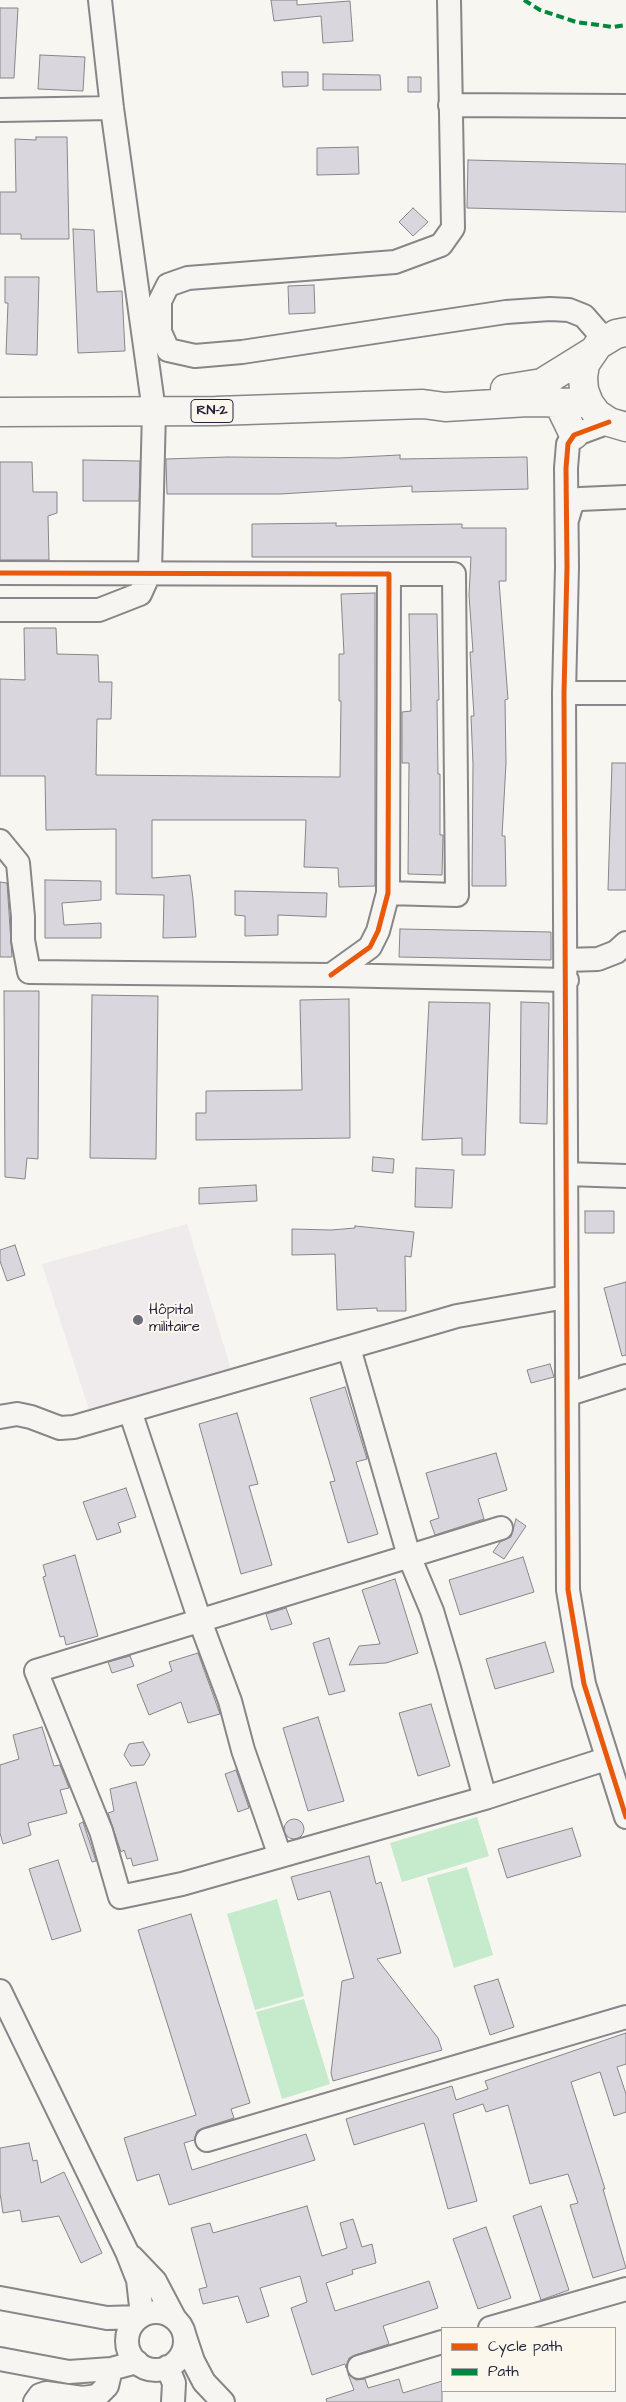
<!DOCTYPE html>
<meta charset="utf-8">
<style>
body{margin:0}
#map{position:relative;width:626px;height:2402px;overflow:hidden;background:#f8f6f0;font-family:"Architects Daughter",sans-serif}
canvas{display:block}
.legend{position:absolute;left:441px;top:2327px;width:175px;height:65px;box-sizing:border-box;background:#fbf7ec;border:1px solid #a4a2a5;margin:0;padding:6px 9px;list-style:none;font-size:15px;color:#22223b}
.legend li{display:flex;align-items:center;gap:10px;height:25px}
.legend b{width:25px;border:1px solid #a4a2a5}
</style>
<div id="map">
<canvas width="626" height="2402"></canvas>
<ul class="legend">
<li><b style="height:6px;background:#e8590c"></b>Cycle path</li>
<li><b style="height:6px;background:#00873e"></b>Path</li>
</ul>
</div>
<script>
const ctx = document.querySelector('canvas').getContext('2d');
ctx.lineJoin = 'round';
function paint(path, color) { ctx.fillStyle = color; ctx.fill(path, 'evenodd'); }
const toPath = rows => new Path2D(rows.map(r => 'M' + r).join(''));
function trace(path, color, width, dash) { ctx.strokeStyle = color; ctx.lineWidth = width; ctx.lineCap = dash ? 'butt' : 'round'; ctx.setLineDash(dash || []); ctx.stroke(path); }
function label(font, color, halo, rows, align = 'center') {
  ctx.font = font + ' "Architects Daughter",sans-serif'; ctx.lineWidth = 4; ctx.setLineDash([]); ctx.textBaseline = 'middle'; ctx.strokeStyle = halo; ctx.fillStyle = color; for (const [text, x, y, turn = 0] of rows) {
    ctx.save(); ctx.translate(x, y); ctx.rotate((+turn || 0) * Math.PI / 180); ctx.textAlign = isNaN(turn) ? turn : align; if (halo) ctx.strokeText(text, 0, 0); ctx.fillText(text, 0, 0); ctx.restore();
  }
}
const built = toPath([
 [187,1224,233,1376,91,1416,42,1264]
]);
const green = toPath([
 [477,1817,489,1856,402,1882,390,1843],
 [467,1867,493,1955,454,1968,427,1878],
 [277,1899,304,1996,255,2010,227,1914],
 [304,1999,330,2084,282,2099,256,2012]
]);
const building = toPath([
 [271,0,297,0,297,5,350,1,353,41,323,43,321,16,274,21,271,0],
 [0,8,18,8,14,78,0,78,0,8],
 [40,55,85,57,83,91,38,89,40,55],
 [282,72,308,72,308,86,283,87,282,72],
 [323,74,380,75,381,90,323,90,323,74],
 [408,77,421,77,421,92,408,92,408,77],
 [36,137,67,137,69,239,21,239,21,234,0,234,0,192,16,192,15,139,36,140,36,137],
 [358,147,359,174,317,175,317,148,358,147],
 [468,160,626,164,626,212,467,208,468,160],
 [413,208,428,222,413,236,399,222,413,208],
 [73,229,94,230,97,292,122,291,125,351,78,353,73,229],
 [5,277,39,277,37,355,6,354,8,303,5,303,5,277],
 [314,285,315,313,289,314,288,286,314,285],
 [400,455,400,459,527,457,528,489,412,492,412,486,280,494,167,494,166,459,227,457,339,458,400,455],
 [83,460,140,461,139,501,83,501,83,460],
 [0,462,32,462,33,492,57,492,57,513,48,516,49,560,0,560,0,462],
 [336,523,336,526,462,524,462,528,506,528,506,581,499,581,508,699,505,700,506,763,502,836,505,836,506,886,472,886,473,764,471,716,474,716,470,652,473,652,469,595,471,557,252,557,252,524,336,523],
 [375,593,375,886,339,887,338,868,304,867,306,820,152,820,152,878,190,875,193,899,196,937,163,938,164,895,116,894,116,829,46,830,45,776,0,776,0,679,25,680,24,628,56,628,57,654,98,655,99,682,112,682,111,719,97,719,96,775,340,777,341,701,339,701,339,654,344,654,341,594,375,593],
 [409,614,437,614,439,700,437,700,438,774,440,774,440,835,443,835,442,875,408,874,409,763,402,763,402,712,411,711,409,614],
 [612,763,626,763,626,890,608,890,612,763],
 [45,880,101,881,101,900,62,903,64,925,101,923,101,938,45,938,45,880],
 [0,882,7,883,12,957,0,957,0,882],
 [235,891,327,893,326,917,278,915,278,935,245,936,245,916,235,915,235,891],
 [400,929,551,932,551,960,399,957,400,929],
 [4,991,39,991,38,1159,27,1158,25,1179,5,1177,4,991],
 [92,995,158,996,156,1159,90,1158,92,995],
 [349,999,350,1138,196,1140,196,1113,206,1113,206,1091,302,1090,300,1000,349,999],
 [429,1002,490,1003,485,1155,462,1155,462,1138,422,1140,429,1002],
 [521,1002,549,1003,547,1124,520,1123,521,1002],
 [373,1157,394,1159,393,1173,372,1171,373,1157],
 [416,1168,454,1170,452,1208,415,1207,416,1168],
 [256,1185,257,1201,199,1204,199,1188,256,1185],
 [585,1211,614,1211,614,1233,585,1233,585,1211],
 [355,1226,414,1232,411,1257,405,1256,406,1311,377,1311,377,1308,337,1310,335,1254,292,1255,292,1229,331,1230,355,1228,355,1226],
 [15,1245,25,1275,7,1281,0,1261,0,1250,15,1245],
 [626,1282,626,1355,622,1356,604,1288,626,1282],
 [550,1364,554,1377,531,1383,527,1370,550,1364],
 [345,1387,367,1459,356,1462,378,1534,348,1543,330,1482,335,1481,310,1398,345,1387],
 [237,1413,258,1484,249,1486,272,1565,241,1574,199,1424,237,1413],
 [496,1453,507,1490,478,1499,484,1519,435,1535,430,1521,439,1518,426,1473,496,1453],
 [126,1488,136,1517,118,1523,121,1532,97,1540,83,1502,126,1488],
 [516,1519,526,1526,504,1559,493,1552,500,1542,511,1537,516,1519],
 [75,1555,98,1636,66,1645,64,1636,60,1637,43,1577,46,1576,43,1565,75,1555],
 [523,1557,534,1592,460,1615,449,1580,523,1557],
 [395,1579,418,1653,386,1663,349,1665,359,1646,380,1644,362,1590,395,1579],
 [286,1608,292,1624,271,1630,266,1614,286,1608],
 [329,1638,345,1691,329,1695,313,1643,329,1638],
 [545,1642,554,1672,495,1689,486,1659,545,1642],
 [198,1653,220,1714,188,1723,181,1702,149,1715,137,1685,172,1671,169,1662,198,1653],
 [130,1656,134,1666,112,1673,108,1662,130,1656],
 [431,1704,450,1766,418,1776,399,1713,431,1704],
 [318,1717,344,1801,308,1811,283,1728,318,1717],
 [42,1727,54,1766,60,1765,69,1788,60,1790,67,1813,28,1823,31,1835,3,1844,0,1833,0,1765,19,1759,13,1735,42,1727],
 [143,1742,150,1755,144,1765,131,1766,124,1755,129,1744,143,1742],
 [236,1770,249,1808,238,1812,225,1774,236,1770],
 [136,1782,158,1860,133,1866,131,1858,127,1859,124,1850,121,1852,108,1813,114,1811,110,1789,136,1782],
 '284 1829a10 10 0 1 1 20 0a10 10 0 1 1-20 0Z',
 [83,1822,96,1861,92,1862,79,1824,83,1822],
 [572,1828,581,1856,507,1878,498,1849,572,1828],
 [369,1856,376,1884,381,1882,401,1953,377,1959,438,2038,442,2050,333,2081,331,2073,342,1981,354,1978,330,1891,298,1900,291,1877,369,1856],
 [58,1860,81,1931,52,1940,29,1869,58,1860],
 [191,1914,250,2103,231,2109,234,2118,203,2128,197,2131,194,2140,184,2143,192,2170,306,2134,315,2160,169,2205,159,2174,137,2181,124,2138,196,2115,138,1930,191,1914],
 [498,1979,514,2027,490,2035,474,1986,498,1979],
 [626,2033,626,2064,617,2067,626,2094,626,2112,614,2116,600,2072,571,2082,605,2189,603,2189,626,2268,593,2278,570,2205,578,2203,568,2174,530,2184,508,2105,486,2112,483,2104,453,2114,477,2201,448,2209,424,2123,354,2145,346,2119,452,2086,456,2100,488,2089,485,2081,626,2033],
 [29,2143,33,2161,37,2160,41,2183,64,2172,102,2253,81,2263,59,2216,22,2222,20,2210,3,2213,0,2193,0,2148,29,2143],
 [307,2206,322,2256,347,2248,340,2223,353,2219,362,2247,372,2244,376,2263,352,2270,353,2274,326,2283,335,2311,429,2281,438,2308,383,2326,389,2344,355,2355,349,2358,346,2368,345,2364,312,2375,291,2308,307,2302,300,2276,260,2288,269,2316,247,2323,238,2296,203,2304,199,2289,207,2287,191,2228,210,2223,213,2233,307,2206],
 [541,2206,569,2290,541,2300,513,2216,541,2206],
 [486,2227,511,2298,478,2309,453,2239,486,2227],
 [348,2374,356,2380,365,2379,368,2388,399,2379,403,2393,442,2381,442,2402,327,2402,326,2399,354,2390,348,2374]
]);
const minor = toPath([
 [449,0,453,228,441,245,395,262,188,278,168,285,160,301,160,332,168,350,195,356,242,352,506,312,550,309,569,310,584,316,605,340],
 [450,105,626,106],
 [0,110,112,108],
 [609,422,574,435,568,444,566,468,567,567,564,693,568,1590,584,1684,626,1817],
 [567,520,572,503,580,499,626,497],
 [0,573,389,574,388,893,378,931,370,947,331,975],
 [0,610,99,610,140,594,150,572,154,411,112,108,100,0],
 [564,693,626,693],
 [0,841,18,863,23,917,23,940,29,972,331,975,567,980],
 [388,893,457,895,454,574,389,574],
 [566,960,598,959,616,952,626,943],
 [567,1174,626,1176],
 [349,1348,409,1556,432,1611,449,1668,485,1798],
 [569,1394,626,1376],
 [130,1411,200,1621,230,1701,243,1750,280,1856],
 [0,1417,17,1414,31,1417,60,1428,74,1427,457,1316,566,1297],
 [501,1528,36,1671,101,1831,120,1897,182,1884,485,1798,606,1759],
 [0,1991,127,2252,138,2280,142,2315],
 [207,2140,626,2017],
 [132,2257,155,2281,175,2319],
 [0,2298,107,2318,139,2317],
 '127 2341a29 29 0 1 1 58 0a29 29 0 1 1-58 0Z',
 [490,2328,626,2289],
 [185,2337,193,2361,204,2382,223,2402],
 [0,2359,69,2372,111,2369,137,2362],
 [167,2367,174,2383,173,2402],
 [359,2367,442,2342],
 [35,2402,40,2395,46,2393,83,2398,97,2396,107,2386,111,2369]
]);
const major = toPath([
 [626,332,616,334,598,345,585,364,583,377,584,390,589,403,597,414,609,422,626,427],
 [505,389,542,383,592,352],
 [558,402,574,435],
 [0,412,216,411,423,404,445,407,528,402,589,403]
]);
const quiet = toPath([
 [524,0,540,10,576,22,613,27,626,25]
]);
const cycleway = toPath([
 [609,422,574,435,568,444,566,468,567,567,564,693,568,1590,584,1684,626,1817],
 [0,573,389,574,388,893,378,931,370,947,331,975]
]);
const markers = [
 [138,1320,6,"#6d6c7a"]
];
const shields = [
 [212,411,42]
];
const shieldNames = [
 ["RN-2",212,411]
];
const poiNames = [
 ["Hôpital",149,1311],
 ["militaire",149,1328]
];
paint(built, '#efeaec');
paint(green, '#c5eacc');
paint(building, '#dad6dd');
trace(building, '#878688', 1);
trace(minor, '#878688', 26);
trace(major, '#878688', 31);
trace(minor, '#f6f5f1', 22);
trace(major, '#f6f5f1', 28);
trace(quiet, '#00873e', 4, [8, 4]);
trace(cycleway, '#e8590c', 5);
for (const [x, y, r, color] of markers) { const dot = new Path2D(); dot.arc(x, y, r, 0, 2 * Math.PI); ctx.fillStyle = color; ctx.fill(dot); trace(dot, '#fbf7ec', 2); }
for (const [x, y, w] of shields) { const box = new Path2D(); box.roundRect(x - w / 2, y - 11.5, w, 23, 4); ctx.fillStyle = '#fbf7ec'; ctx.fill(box); trace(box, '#22223b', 1); }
label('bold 14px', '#22223b', null, shieldNames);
label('15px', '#22223b', '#fbf7ec', poiNames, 'left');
</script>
